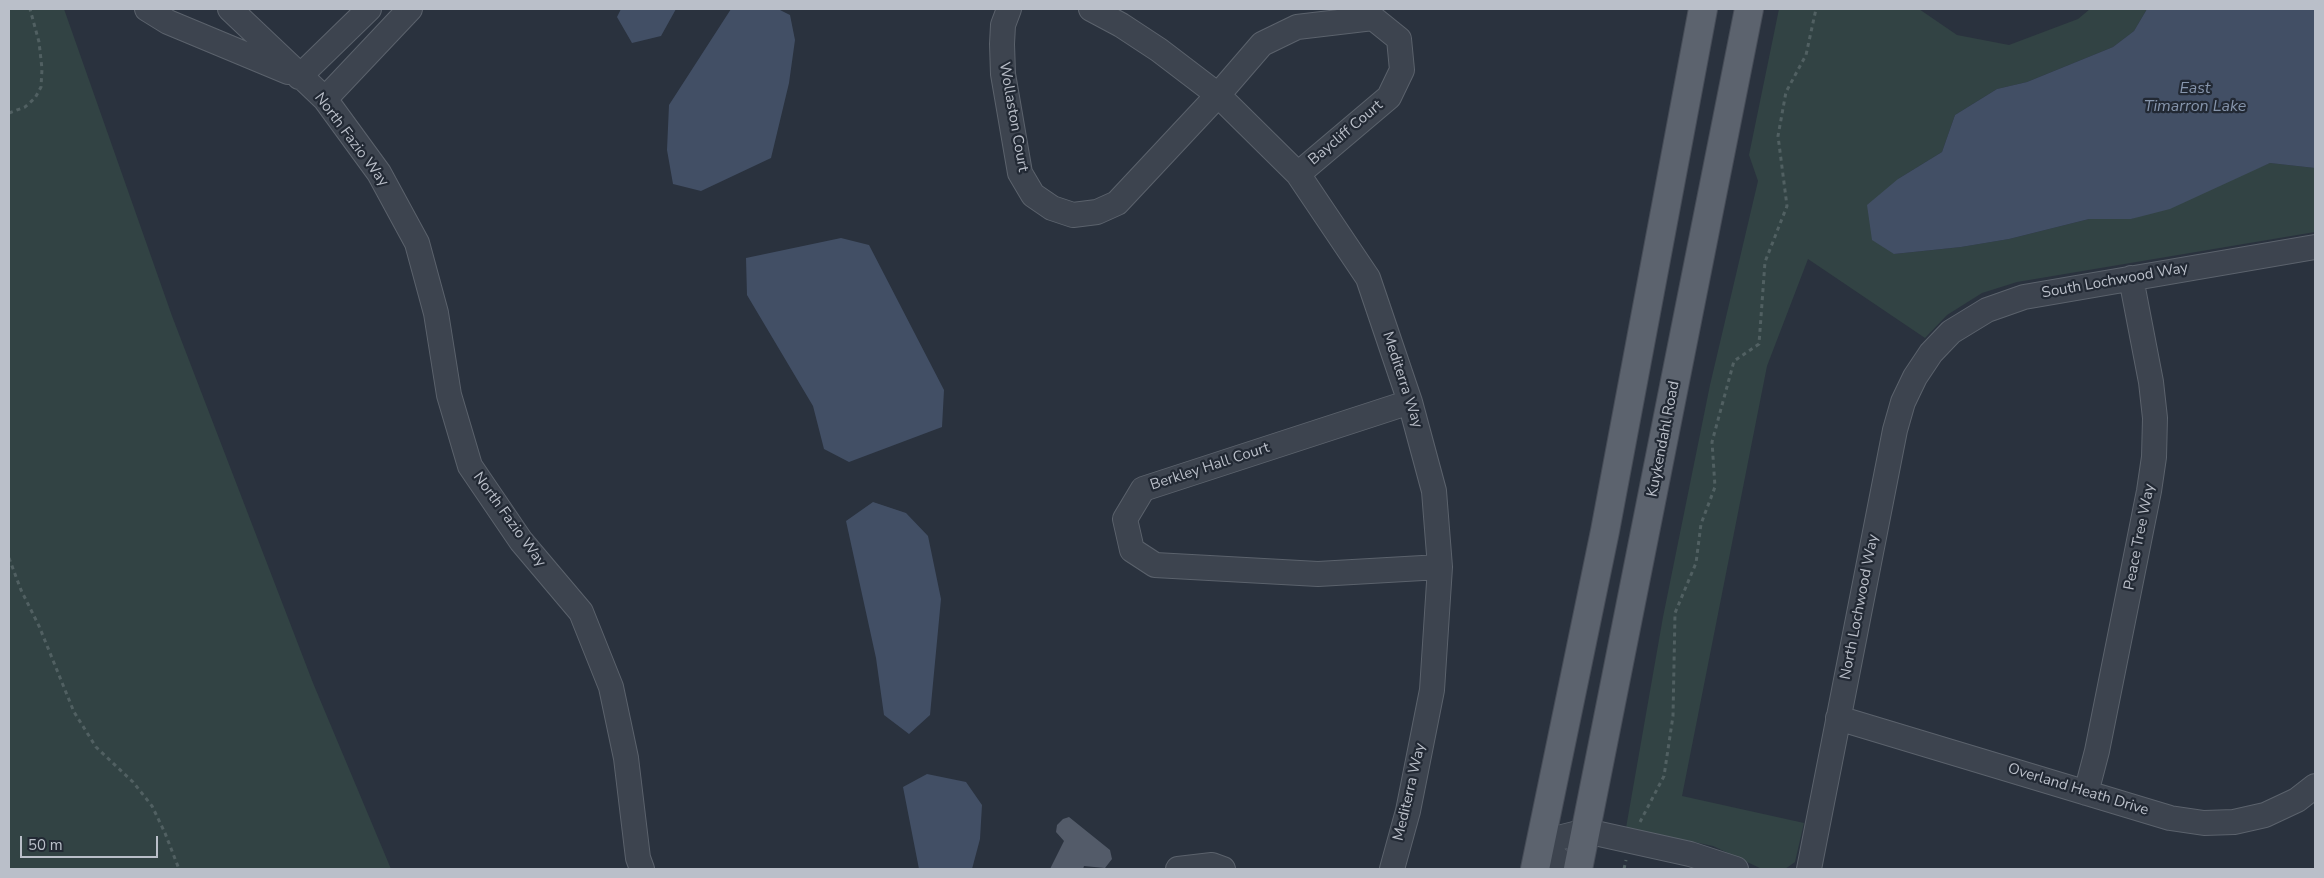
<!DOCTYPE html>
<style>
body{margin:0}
#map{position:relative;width:2324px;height:878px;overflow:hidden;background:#2a323e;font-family:"Nunito Sans",sans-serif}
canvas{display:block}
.frame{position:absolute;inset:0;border:10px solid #babfc9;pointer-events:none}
.scale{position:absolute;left:20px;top:836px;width:138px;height:22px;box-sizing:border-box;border:2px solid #babfc9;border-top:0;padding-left:6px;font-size:15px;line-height:18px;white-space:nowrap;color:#babfc9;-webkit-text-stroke:4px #222934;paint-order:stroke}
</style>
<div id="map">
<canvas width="2324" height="878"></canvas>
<div class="frame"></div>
<div class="scale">50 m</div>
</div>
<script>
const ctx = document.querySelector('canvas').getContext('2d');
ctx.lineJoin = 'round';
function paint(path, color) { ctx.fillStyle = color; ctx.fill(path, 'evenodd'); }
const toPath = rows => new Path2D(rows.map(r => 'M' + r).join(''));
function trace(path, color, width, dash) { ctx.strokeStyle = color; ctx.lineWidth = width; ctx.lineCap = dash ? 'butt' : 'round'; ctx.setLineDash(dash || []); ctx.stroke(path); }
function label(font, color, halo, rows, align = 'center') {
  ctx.font = font + ' "Nunito Sans",sans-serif'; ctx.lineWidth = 4.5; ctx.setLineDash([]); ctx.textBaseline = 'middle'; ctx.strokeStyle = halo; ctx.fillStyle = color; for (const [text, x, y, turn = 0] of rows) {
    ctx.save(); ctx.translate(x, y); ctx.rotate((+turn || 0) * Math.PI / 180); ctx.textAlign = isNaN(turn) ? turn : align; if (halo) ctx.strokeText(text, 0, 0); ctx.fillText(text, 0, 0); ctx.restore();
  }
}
const green = toPath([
 [9,9,64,9,172,316,313,683,391,869,9,869],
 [1779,9,1919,9,1957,35,2009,45,2078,19,2090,9,2147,9,2134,31,2113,47,2027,82,1997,89,1955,115,1942,152,1898,179,1894,254,1961,247,2009,239,2089,219,2131,219,2270,163,2315,168,2315,232,2017,282,1982,293,1947,315,1925,338,1808,259,1767,366,1682,796,1804,823,1795,862,1785,869,1762,869,1713,846,1626,828,1663,617,1710,385,1758,181,1749,155]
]);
const water = toPath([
 [621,9,676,9,661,36,632,43,617,17],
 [731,9,778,9,790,15,795,40,789,83,771,158,701,191,673,184,667,150,669,105],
 [2147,9,2315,9,2315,168,2270,163,2170,209,2131,219,2089,219,2009,239,1961,247,1894,254,1872,240,1867,205,1898,179,1942,152,1955,115,1997,89,2027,82,2113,47,2134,31],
 [841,238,869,245,944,390,942,427,849,462,824,449,813,406,747,295,746,258],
 [873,502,906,513,928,536,941,599,930,715,909,734,884,715,876,658,846,521],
 [927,774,966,782,982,805,980,839,972,869,919,869,903,787]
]);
const building = toPath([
 [1069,817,1110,850,1112,859,1105,868,1084,866,1083,869,1050,869,1064,841,1056,832,1057,825,1063,819]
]);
const path = toPath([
 [9,113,25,107,35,98,41,87,42,69,39,42,30,9],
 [9,558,21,590,39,626,74,712,96,747,133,782,152,806,165,833,179,869],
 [1640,822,1664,776,1673,716,1675,613,1696,563,1701,524,1715,487,1712,442,1734,361,1759,344,1765,262,1787,206,1778,136,1786,92,1806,55,1816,9],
 [1624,869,1626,860]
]);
const minor = toPath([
 [147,9,168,22,288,72],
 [230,9,325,99,379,173,417,243,436,313,449,395,470,466,521,541,581,612,611,687,626,758,638,858,642,869],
 [1009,9,1003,25,1002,44,1003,74,1020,173,1033,195,1052,208,1073,215,1097,212,1117,203,1218,95,1262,44,1297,27,1373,18,1399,39,1402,70,1389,97,1298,174],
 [1091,9,1121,25,1159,50,1218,95,1298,174,1368,278,1410,402,1434,491,1440,567,1432,690,1408,811,1392,869],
 [299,77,369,9],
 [325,99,410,9],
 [1410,402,1143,489,1125,519,1132,550,1155,565,1318,574,1440,567],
 [1838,718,2170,818,2204,823,2234,822,2265,815,2297,800,2315,786],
 [2086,793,2097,751,2149,491,2154,457,2155,418,2151,382,2131,278],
 [1178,869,1212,865,1223,869],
 [1567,869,1542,842,1586,831,1690,854,1736,869],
 [1809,869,1895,430,1903,402,1915,377,1931,353,1951,332,1987,310,2024,297,2315,247]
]);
const major = toPath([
 [1535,869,1605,531,1703,9],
 [1578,869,1749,9]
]);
const streetNames = [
 ["Wollaston Court",1013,117,80],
 ["Baycliff Court",1346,133,-40],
 ["North Fazio Way",351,140,53],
 ["South Lochwood Way",2115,281,-10],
 ["Mediterra Way",1402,380,72],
 ["Kuykendahl Road",1664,439,-79],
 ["Berkley Hall Court",1210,467,-18],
 ["North Fazio Way",509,520,54],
 ["Peace Tree Way",2140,537,-79],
 ["North Lochwood Way",1860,607,-79],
 ["Overland Heath Drive",2078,790,17],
 ["Mediterra Way",1410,792,-77]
];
const waterNames = [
 ["East",2195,89],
 ["Timarron Lake",2195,107]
];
paint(green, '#324344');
paint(water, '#424f65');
paint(building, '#535b69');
trace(minor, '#5b626c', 26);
trace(major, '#474d58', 30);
trace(path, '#516062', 3, [4, 4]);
trace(minor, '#3d444f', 24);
trace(major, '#5c636e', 28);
label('15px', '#babfc9', '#222934', streetNames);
label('italic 16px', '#8695ac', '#222934', waterNames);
</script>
